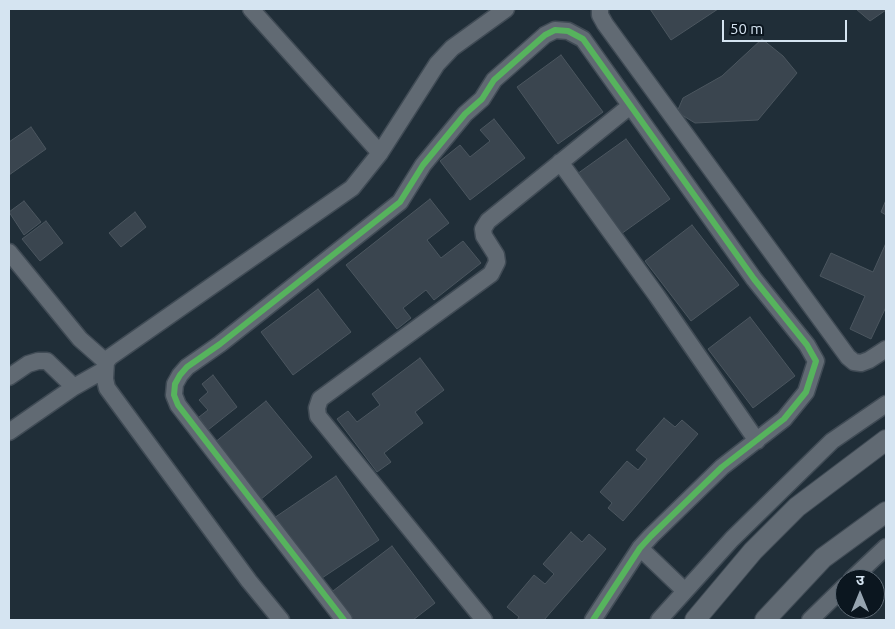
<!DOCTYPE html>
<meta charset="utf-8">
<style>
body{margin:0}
#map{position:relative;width:895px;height:629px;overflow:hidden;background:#202e38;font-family:Ubuntu,"Noto Sans Devanagari",sans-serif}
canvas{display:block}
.frame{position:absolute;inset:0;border:10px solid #d5e4f1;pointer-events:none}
.north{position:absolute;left:835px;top:569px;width:50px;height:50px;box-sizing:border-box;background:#0b161f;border:1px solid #5c6873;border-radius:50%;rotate:0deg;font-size:14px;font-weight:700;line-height:20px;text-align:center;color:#d5e4f1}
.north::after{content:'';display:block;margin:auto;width:18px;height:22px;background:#96a4b0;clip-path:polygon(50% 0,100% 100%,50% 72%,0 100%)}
.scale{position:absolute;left:722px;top:20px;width:125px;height:22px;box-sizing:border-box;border:2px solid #d5e4f1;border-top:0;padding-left:6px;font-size:15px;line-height:18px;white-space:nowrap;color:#d5e4f1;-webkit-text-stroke:4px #0b161f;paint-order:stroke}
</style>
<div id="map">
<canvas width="895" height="629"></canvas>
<div class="frame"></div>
<div class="north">उ</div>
<div class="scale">50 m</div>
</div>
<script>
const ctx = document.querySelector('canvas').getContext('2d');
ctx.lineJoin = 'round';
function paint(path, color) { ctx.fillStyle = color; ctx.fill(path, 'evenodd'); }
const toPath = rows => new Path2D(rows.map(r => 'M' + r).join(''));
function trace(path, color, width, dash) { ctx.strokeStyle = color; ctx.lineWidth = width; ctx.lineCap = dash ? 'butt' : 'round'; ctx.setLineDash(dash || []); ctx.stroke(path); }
const building = toPath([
 [650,9,718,9,671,40,650,9],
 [856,9,886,9,886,10,870,21,856,9],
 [762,39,783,56,797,73,758,120,695,123,677,112,683,98,722,76,762,39],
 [561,55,603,112,558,144,517,87,561,55],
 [494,119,525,158,470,200,440,161,460,145,470,157,490,141,480,130,494,119],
 [31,127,46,149,9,175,9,142,31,127],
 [626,139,670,199,621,234,577,174,626,139],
 [430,199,449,223,427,240,441,258,463,241,481,263,434,300,426,290,403,308,411,318,397,329,346,265,430,199],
 [886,200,886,215,881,212,886,200],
 [24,201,41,222,24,235,9,212,24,201],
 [135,212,146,227,121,247,109,233,135,212],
 [46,221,63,243,40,261,22,239,46,221],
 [692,225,739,285,691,321,645,261,692,225],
 [886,243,886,307,871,339,850,329,865,296,820,276,831,253,873,272,886,243],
 [318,289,351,332,293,375,261,332,318,289],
 [750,317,795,376,753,408,708,349,750,317],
 [420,358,444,390,415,412,423,423,384,453,391,462,377,472,337,419,348,411,357,422,380,405,372,394,420,358],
 [213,375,237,407,208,430,199,417,208,410,199,400,208,392,202,384,213,375],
 [266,401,312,457,260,500,214,443,266,401],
 [664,418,675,427,682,420,698,434,623,521,608,508,612,503,600,492,627,461,638,470,647,459,636,450,664,418],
 [336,476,379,540,316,582,274,518,336,476],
 [571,532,582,542,589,534,606,549,544,620,517,620,519,617,507,607,534,575,545,584,554,574,543,564,571,532],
 [392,546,435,603,413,620,349,620,329,594,392,546]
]);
const minor = toPath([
 [251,9,380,153],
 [600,9,600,15,605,24,848,357,854,362,861,363,869,360,886,349],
 [560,162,657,296,757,441],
 [9,252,80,339,106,362],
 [9,377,28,364,38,361,47,361,74,387],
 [9,432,74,387,104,370],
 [640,548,685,591],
 [852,579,886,547],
 [281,620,249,581,107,388,105,379,106,362,110,357,352,188,380,153,437,64,452,48,506,9],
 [344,620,178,405,174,395,175,384,180,375,187,367,220,344,400,202,423,165,465,114,482,99,494,80,545,35,555,30,568,31,583,39,754,279,807,345,816,361,806,392,784,419,722,467,651,536,640,548,593,620],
 [484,620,318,416,317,408,320,399,491,274,497,262,496,255,484,236,483,229,488,221,630,106],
 [659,620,732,539,832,441,886,404],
 [810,620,845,586]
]);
const tertiary = toPath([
 [695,620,753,551,797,507,886,440],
 [765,620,823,558,886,512]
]);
const cycleway = toPath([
 [344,620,178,405,174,395,175,384,180,375,187,367,220,344,400,202,423,165,465,114,482,99,494,80,545,35,555,30,568,31,583,39,754,279,807,345,816,361,806,392,784,419,722,467,651,536,640,548,593,620]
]);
paint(building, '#3a454f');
trace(building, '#4b565f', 1);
trace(minor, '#404b55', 19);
trace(tertiary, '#404b55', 22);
trace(minor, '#616a73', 16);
trace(tertiary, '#616a73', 20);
trace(cycleway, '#56b35d', 6);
</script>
